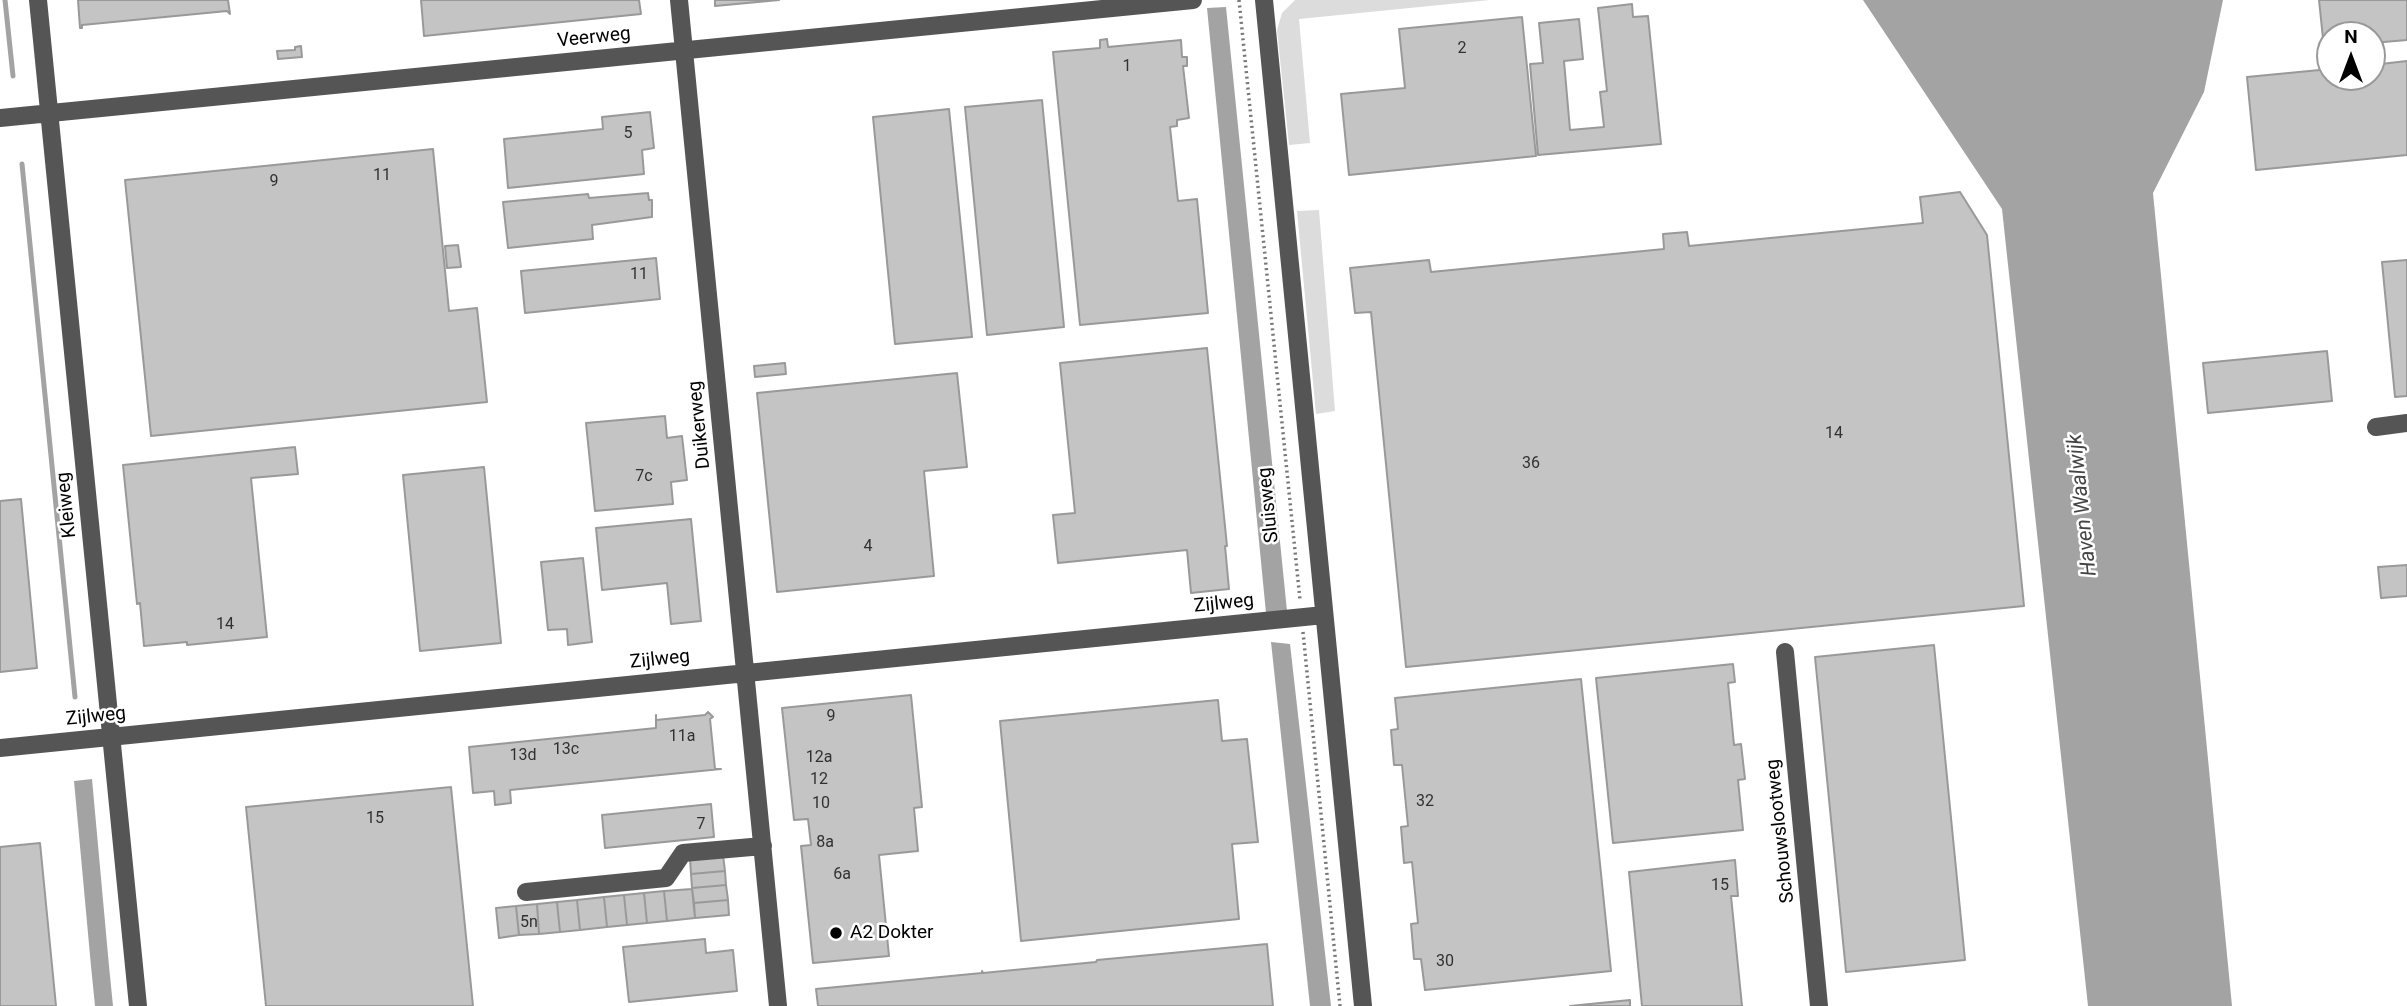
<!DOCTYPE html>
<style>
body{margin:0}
#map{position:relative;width:2407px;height:1006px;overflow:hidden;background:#fff;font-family:Roboto,sans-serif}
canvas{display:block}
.north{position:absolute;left:2316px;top:21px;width:70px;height:70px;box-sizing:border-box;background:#fff;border:2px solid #999;border-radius:50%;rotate:0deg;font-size:19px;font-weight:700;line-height:28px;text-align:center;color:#000}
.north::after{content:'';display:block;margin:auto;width:24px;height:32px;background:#000;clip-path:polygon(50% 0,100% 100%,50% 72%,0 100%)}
</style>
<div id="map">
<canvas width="2407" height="1006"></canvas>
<div class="north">N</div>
</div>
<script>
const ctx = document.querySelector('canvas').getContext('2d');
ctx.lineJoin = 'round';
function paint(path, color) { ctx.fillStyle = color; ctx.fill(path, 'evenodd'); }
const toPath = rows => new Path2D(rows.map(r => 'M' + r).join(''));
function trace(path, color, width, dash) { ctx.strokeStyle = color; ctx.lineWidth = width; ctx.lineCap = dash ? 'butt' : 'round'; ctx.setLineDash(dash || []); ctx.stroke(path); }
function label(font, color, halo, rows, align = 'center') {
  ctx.font = font + ' Roboto,sans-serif'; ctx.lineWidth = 5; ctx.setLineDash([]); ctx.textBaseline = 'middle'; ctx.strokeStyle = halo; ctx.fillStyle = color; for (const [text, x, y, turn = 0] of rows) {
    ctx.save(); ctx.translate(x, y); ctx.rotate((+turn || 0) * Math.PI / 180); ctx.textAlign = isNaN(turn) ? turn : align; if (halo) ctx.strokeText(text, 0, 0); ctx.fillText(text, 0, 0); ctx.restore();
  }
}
const green = toPath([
 [1295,0,1490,0,1299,19,1310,143,1289,145,1277,30,1282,13],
 [1319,210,1335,411,1316,414,1297,211]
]);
const water = toPath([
 [1863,0,2223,0,2204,92,2153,193,2232,1006,2088,1006,2002,209],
 [1226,7,1287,611,1266,613,1207,8],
 [1271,642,1290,644,1331,1006,1310,1006],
 [92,779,109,966,113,1006,95,1006,91,966,74,781]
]);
const stream = toPath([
 [5,0,13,76],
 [22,164,75,697]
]);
const building = toPath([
 [78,0,228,0,230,14,227,11,82,25,82,28,80,28,78,0],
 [421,0,639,0,641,14,424,36,421,0],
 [715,0,779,0,715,6,715,0],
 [2319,0,2407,0,2407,40,2372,43,2372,35,2330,35,2330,47,2324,48,2319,0],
 [1632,4,1633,17,1648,16,1661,144,1538,155,1530,64,1543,63,1539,23,1579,19,1583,59,1564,61,1570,130,1604,127,1600,92,1607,91,1598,8,1632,4],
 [1522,17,1536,156,1349,175,1341,94,1405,88,1399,29,1522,17],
 [1107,39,1108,47,1181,40,1182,57,1187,57,1187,66,1183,66,1189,118,1177,120,1177,126,1170,127,1178,201,1197,199,1208,313,1080,325,1053,52,1100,48,1100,40,1107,39],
 [301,46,302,57,278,59,277,51,295,50,295,47,301,46],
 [2407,61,2407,155,2256,170,2247,77,2330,69,2330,77,2372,77,2372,65,2407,61],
 [1042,100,1064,327,987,335,965,107,1042,100],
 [949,109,972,337,895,344,873,117,949,109],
 [650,112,654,148,642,150,644,174,508,188,504,139,603,129,602,117,650,112],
 [433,149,449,311,477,308,487,402,151,436,125,180,433,149],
 [1960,192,1987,235,2024,606,1406,667,1371,312,1355,313,1350,268,1429,260,1431,272,1664,249,1663,234,1687,232,1689,246,1923,223,1920,197,1960,192],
 [648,193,649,200,652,200,652,217,592,225,593,239,508,248,503,202,588,194,589,198,648,193],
 [458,245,461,267,447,268,445,246,458,245],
 [656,258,660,299,525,313,521,271,656,258],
 [2407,260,2407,396,2395,397,2382,262,2407,260],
 [1207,348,1227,546,1225,546,1229,589,1191,593,1187,550,1058,563,1053,515,1075,513,1060,363,1207,348],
 [2327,351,2332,401,2208,413,2203,363,2327,351],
 [785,363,786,374,755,377,754,366,785,363],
 [957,373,967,467,924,471,934,576,777,592,757,393,957,373],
 [665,416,667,438,682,436,687,480,671,482,673,504,595,511,586,423,665,416],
 [295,447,298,474,251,478,267,637,187,645,187,642,144,646,140,603,137,604,123,465,295,447],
 [484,467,501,643,420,651,403,475,484,467],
 [21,499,37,668,0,672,0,501,21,499],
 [691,519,701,621,671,624,667,583,602,590,596,528,691,519],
 [583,558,592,642,568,645,567,629,548,630,541,562,583,558],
 [2407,565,2407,596,2381,598,2378,567,2407,565],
 [1934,645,1965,960,1846,972,1815,657,1934,645],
 [1733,664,1735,682,1728,683,1734,745,1741,744,1745,779,1738,780,1743,830,1613,843,1596,678,1733,664],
 [1581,679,1611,971,1425,990,1421,959,1414,959,1411,924,1418,923,1412,862,1404,863,1401,827,1408,826,1402,765,1394,765,1391,730,1398,729,1395,698,1581,679],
 [911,695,922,807,914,808,918,851,879,855,889,956,813,963,801,846,811,845,808,819,794,820,782,708,911,695],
 [1218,700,1222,741,1247,739,1258,842,1232,844,1239,919,1021,941,1000,721,1218,700],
 [708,712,713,717,710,719,715,769,721,769,510,790,511,803,495,805,494,791,473,793,469,747,656,728,656,715,656,720,705,715,708,712],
 [451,787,473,1006,266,1006,246,807,451,787],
 [711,804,714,837,605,848,602,815,711,804],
 [40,843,56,1006,0,1006,0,847,40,843],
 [723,855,725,871,691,874,690,858,723,855],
 [1735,860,1738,896,1731,896,1742,1006,1642,1006,1629,872,1735,860],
 [725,871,726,885,692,888,691,874,725,871],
 [726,885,728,900,694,903,692,888,726,885],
 [692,889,695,918,667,921,664,891,692,889],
 [664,891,667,921,647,923,644,893,664,891],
 [644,893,647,923,627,925,624,895,644,893],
 [624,895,627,925,607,927,604,897,624,895],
 [604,897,607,927,580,930,577,900,604,897],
 [577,900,580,930,560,932,557,902,577,900],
 [728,900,729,915,695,918,694,903,728,900],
 [557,902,560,932,539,934,537,904,557,902],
 [537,904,539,934,519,935,516,906,537,904],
 [516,906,519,935,499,938,496,908,516,906],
 [705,939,706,953,733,950,737,991,629,1002,623,947,705,939],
 [1267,944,1273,1006,818,1006,816,989,982,973,982,971,983,973,1096,962,1097,960,1267,944],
 [1630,1000,1630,1006,1570,1006,1630,1000]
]);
const path = toPath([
 [1239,0,1300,600],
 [1303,632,1340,1006]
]);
const minor = toPath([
 [38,0,138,1006],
 [679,0,778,1006],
 [1264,0,1363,1006],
 [0,118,1193,0],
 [2376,427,2407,423],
 [1785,652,1819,1006],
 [0,748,1324,615],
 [526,892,666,878,683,853,763,846]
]);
const markers = [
 [836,933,7,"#000"]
];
const numberNames = [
 ["2",1462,49],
 ["1",1127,67],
 ["5",628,134],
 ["11",382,176],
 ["9",274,182],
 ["11",639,275],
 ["14",1834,434],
 ["36",1531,464],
 ["7c",644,477],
 ["4",868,547],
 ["14",225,625],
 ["9",831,717],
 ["11a",682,737],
 ["13c",566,750],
 ["13d",523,756],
 ["12a",819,758],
 ["12",819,780],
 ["32",1425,802],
 ["10",821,804],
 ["15",375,819],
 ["7",701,825],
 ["8a",825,843],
 ["6a",842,875],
 ["15",1720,886],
 ["5n",529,923],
 ["30",1445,962]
];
const streetNames = [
 ["Veerweg",594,38,-6],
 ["Duikerweg",700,425,-96],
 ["Kleiweg",67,505,-96],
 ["Sluisweg",1269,505,-96],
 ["Zijlweg",1224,604,-6],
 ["Zijlweg",660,660,-6],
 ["Zijlweg",96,717,-6],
 ["Schouwslootweg",1781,831,-96]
];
const poiNames = [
 ["A2 Dokter",850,933]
];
const waterNames = [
 ["Haven Waalwijk",2083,505,-96]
];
paint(green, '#dcdcdc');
paint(water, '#a3a3a3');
trace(stream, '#a3a3a3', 5);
paint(building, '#c4c4c4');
trace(building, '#999', 2);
trace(path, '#777', 3.5, [2, 3.5]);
trace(minor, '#555', 18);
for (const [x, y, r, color] of markers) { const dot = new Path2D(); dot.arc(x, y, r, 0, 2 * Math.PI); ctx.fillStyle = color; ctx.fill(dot); trace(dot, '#fff', 2.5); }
label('16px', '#313131', null, numberNames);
label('19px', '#000', '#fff', streetNames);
label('19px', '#000', '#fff', poiNames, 'left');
label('italic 21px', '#444', '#fff', waterNames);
</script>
